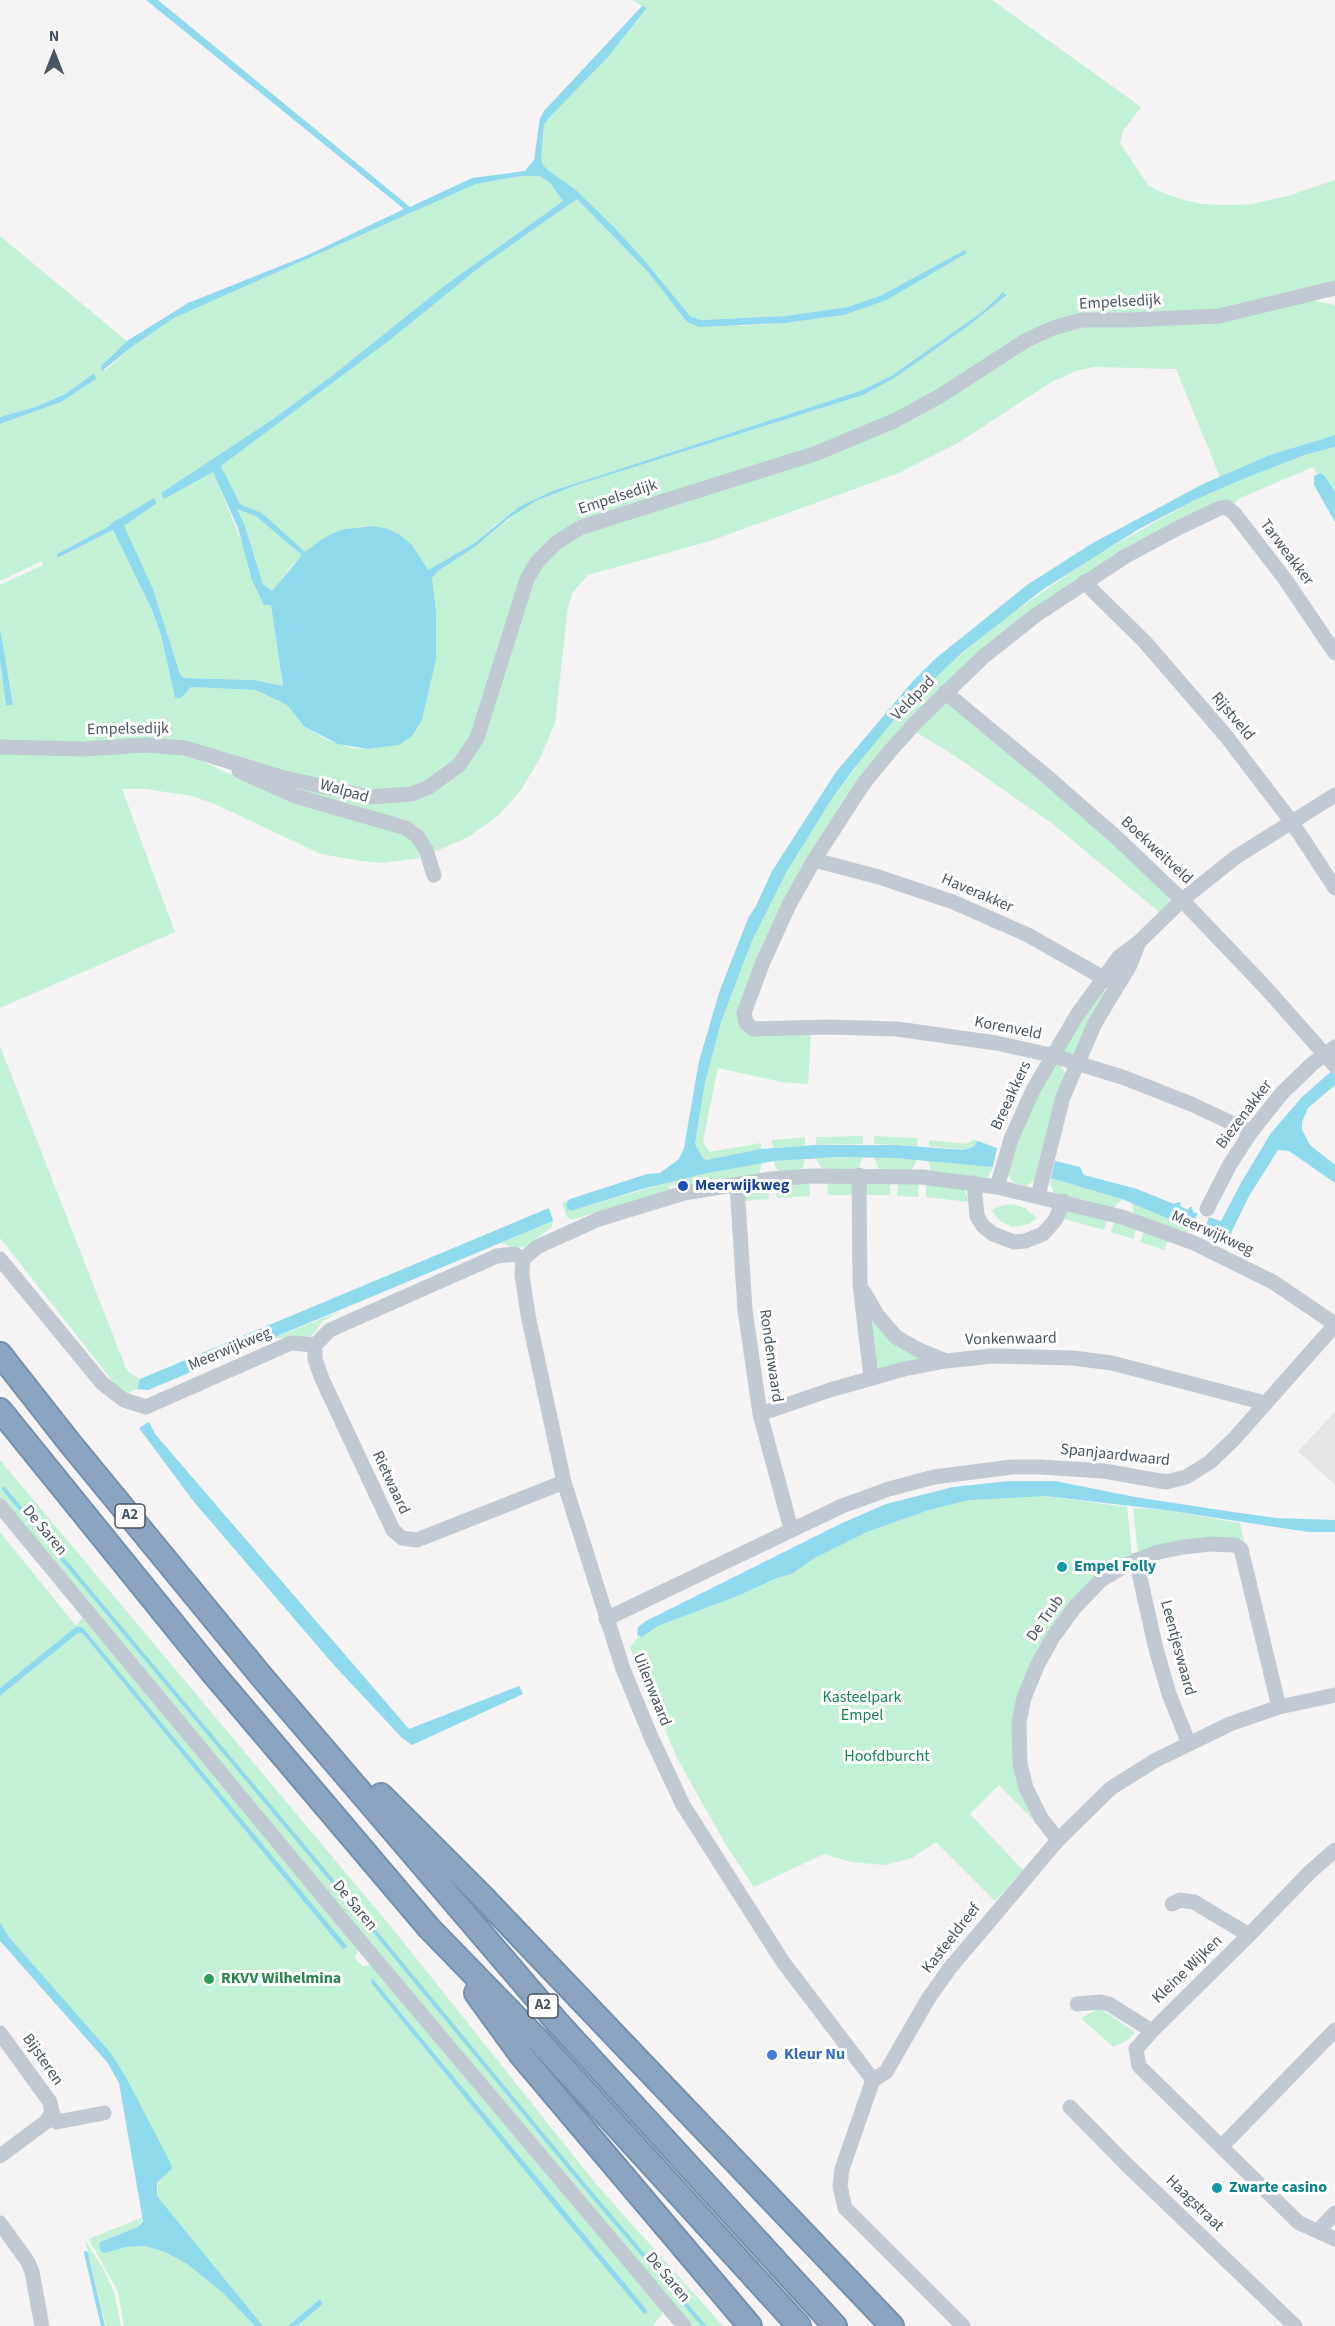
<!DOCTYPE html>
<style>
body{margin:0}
#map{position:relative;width:1335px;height:2326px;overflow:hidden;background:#f5f3f3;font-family:"Source Sans 3",sans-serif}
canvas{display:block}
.north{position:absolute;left:24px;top:24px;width:60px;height:60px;-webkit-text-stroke:4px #fff;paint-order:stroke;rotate:0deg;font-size:16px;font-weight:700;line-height:24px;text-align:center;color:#4a5661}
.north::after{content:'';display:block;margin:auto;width:21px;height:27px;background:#4a5661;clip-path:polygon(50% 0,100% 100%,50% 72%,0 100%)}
</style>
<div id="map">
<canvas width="1335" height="2326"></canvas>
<div class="north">N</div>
</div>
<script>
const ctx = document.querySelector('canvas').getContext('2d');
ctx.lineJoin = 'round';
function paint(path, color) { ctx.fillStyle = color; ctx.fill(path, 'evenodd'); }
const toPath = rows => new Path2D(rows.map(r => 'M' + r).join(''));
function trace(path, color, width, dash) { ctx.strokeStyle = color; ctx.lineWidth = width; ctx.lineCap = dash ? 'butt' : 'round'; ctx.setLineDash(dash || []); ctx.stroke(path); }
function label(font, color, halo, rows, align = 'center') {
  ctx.font = font + ' "Source Sans 3",sans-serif'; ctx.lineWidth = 6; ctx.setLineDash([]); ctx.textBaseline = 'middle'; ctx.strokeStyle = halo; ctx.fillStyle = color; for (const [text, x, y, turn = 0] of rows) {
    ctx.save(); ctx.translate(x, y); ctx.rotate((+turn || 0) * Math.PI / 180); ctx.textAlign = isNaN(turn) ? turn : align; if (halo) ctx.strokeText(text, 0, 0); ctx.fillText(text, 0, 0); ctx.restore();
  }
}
const education = toPath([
 [1335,1412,1335,1485,1298,1451]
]);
const green = toPath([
 [632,0,992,0,1141,107,1123,131,1120,143,1148,185,1159,191,1180,199,1202,204,1228,205,1252,204,1288,196,1335,180,1335,285,1241,308,1080,318,872,427,543,549,464,752,432,781,394,793,350,789,219,752,99,742,0,742,0,660,6,704,13,704,0,629,0,585,43,565,42,561,0,581,0,424,61,402,96,379,93,374,65,394,38,406,0,417,0,236,127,341,101,366,105,371,133,346,174,318,476,184,521,176,540,176,550,183,563,201,444,286,333,375,273,419,161,493,164,498,213,471,244,548,271,604,283,686,254,680,184,678,180,674,153,589,123,526,157,503,154,498,111,524,111,525,57,554,59,558,113,530,152,610,161,635,175,698,181,698,191,687,256,690,287,705,305,727,325,739,351,748,367,749,399,744,406,741,422,720,436,660,436,611,432,578,438,571,475,547,519,511,536,501,574,486,863,395,948,340,1006,296,1006,293,1003,292,982,312,891,376,860,391,552,491,537,498,495,525,473,544,428,570,374,526,345,529,310,548,305,553,262,513,240,504,221,466,390,340,480,267,577,199,648,272,687,322,743,326,785,323,844,315,887,300,967,253,882,295,848,307,785,316,701,320,690,316,645,261,615,228,576,190,548,170,543,165,541,158,544,125,549,118,608,57,647,9],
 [1309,300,1335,305,1335,435,1270,455,1220,477,1176,369,1093,367,1076,371,1053,381,958,443,899,473,710,541,588,575,573,592,568,606,555,723,540,758,521,790,498,816,468,837,432,853,420,828,404,819,357,809,260,777,365,803,393,803,425,797,439,787,464,766,532,582,548,554,576,538,603,526,888,432,1032,343,1075,328],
 [1335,447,1335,492,1324,475,1320,473,1317,474,1313,467,1238,499,1233,505,1222,503,1010,630,834,821,739,1020,811,1032,808,1084,782,1082,718,1068,703,1140,705,1145,710,1152,761,1143,761,1149,706,1160,703,1158,695,1144,705,1083,721,1022,752,941,786,873,831,800,880,736,907,704,930,681,1001,621,1093,557,1195,500,1238,481,1307,454],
 [236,509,257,517,303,555,292,565,272,592,263,584,245,526],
 [944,703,950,705,999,743,1132,860,1169,895,1169,903,1159,912,1054,825,955,756,914,731],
 [156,750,189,755,259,788,412,836,420,858,382,863,361,861,321,854,217,805,192,796,146,789,122,789,175,932,0,1008,0,752],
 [1105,987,1106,992,1074,1053,1067,1056,1061,1050],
 [0,1046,127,1371,140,1379,137,1389,128,1393,114,1383,0,1238],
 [1052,1064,1060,1065,1065,1073,1065,1078,1034,1181,1026,1186,1021,1185,1013,1182,1007,1174,1023,1122],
 [863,1136,863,1144,816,1145,816,1137],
 [874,1136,918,1138,917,1146,874,1144],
 [805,1137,805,1146,773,1148,772,1140],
 [974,1139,978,1141,976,1144,964,1150,929,1146,929,1140,967,1144],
 [863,1157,858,1169,823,1170,817,1161,817,1158],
 [874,1157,916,1159,916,1162,911,1171,879,1170],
 [805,1159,802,1171,780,1173,774,1165,774,1161],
 [928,1160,971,1163,993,1167,987,1179,932,1173],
 [762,1162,759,1175,691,1186,689,1182,669,1186,670,1190,571,1220,567,1217,562,1203,570,1199,567,1202,571,1211,676,1180],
 [1051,1178,1087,1188,1122,1199,1113,1209,1054,1193,1050,1183],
 [827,1181,851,1183,854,1187,855,1195,828,1195],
 [890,1181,890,1195,863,1195,867,1183],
 [809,1182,810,1196,777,1198,775,1185],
 [898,1182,919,1183,918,1197,897,1196],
 [926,1183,964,1189,969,1202,926,1197],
 [768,1185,769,1199,745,1201,746,1193,751,1188],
 [1132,1203,1192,1228,1192,1229,1186,1232,1134,1216],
 [1013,1204,1025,1208,1037,1218,1029,1224,1012,1227,1000,1221,991,1210,1001,1206],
 [1064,1211,1108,1217,1104,1230,1060,1218],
 [1115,1220,1137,1227,1133,1239,1111,1232],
 [553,1221,551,1228,524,1247,517,1248,501,1243],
 [1145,1230,1169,1239,1164,1250,1140,1242],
 [341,1311,323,1321,310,1338,274,1338],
 [870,1316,921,1358,881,1369,878,1367,875,1364],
 [0,1460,392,1928,597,2185,723,2326,690,2326,0,1499],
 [1020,1496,1045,1496,1127,1507,1132,1556,1070,1603,1046,1635,1029,1666,1012,1733,1047,1834,999,1785,970,1814,1023,1870,995,1901,936,1842,912,1858,885,1865,851,1862,824,1854,754,1887,726,1845,677,1758,630,1648,638,1636,642,1637,658,1626,740,1595,777,1578,792,1574,813,1559,867,1532,929,1510,969,1500],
 [1133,1508,1165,1510,1240,1523,1244,1541,1229,1540,1138,1554],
 [0,1532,76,1626,84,1616,357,1947,357,1954,354,1957,362,1966,371,1965,662,2309,662,2315,654,2323,656,2326,297,2326,323,2304,320,2299,288,2326,263,2326,240,2298,157,2196,158,2183,172,2169,127,2079,111,2053,9,1937,0,1922,0,1696,78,1633,82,1633,343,1949,79,1626,0,1688],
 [372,1978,647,2310,647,2314,643,2313,557,2210,371,1983],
 [1099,2008,1135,2032,1128,2040,1113,2047,1081,2018],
 [143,2217,138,2227,100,2242,99,2245,101,2252,104,2253,126,2247,144,2246,165,2252,187,2264,222,2292,255,2326,124,2326,118,2292,89,2239],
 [85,2240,104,2270,114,2292,121,2326,106,2326]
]);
const water = toPath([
 [146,0,158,0,410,207,472,178,525,171,534,160,540,118,544,111,642,6,647,8,608,57,549,118,544,125,541,158,543,165,548,170,576,190,615,228,645,261,690,316,701,320,785,316,848,307,882,295,965,250,967,253,887,300,844,315,785,323,699,327,687,322,648,272,577,199,480,267,390,340,221,466,240,504,262,513,305,552,322,539,334,533,345,529,374,526,388,529,400,535,412,545,428,570,473,544,519,507,552,491,860,391,891,376,982,312,1003,292,1007,295,968,326,896,377,863,395,574,486,536,501,509,518,475,547,438,571,432,578,436,611,436,660,422,720,412,736,399,745,367,749,338,744,305,727,287,705,256,690,191,687,181,698,175,698,161,635,152,610,113,530,58,558,57,554,111,525,110,524,154,498,157,503,124,526,153,589,180,674,184,678,254,680,283,686,271,605,264,605,252,580,238,528,213,472,164,499,161,493,273,419,333,375,444,286,563,201,550,183,540,176,521,176,476,184,174,318,133,346,102,371,101,366,127,341,188,303,308,255,404,209],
 [237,509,257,517,302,555,272,591,263,584,245,526],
 [93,374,95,374,96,379,61,402,0,424,0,417,38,406,65,394],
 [1335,435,1335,447,1307,454,1238,481,1195,500,1139,529,1042,590,963,652,907,704,853,770,831,800,786,873,752,941,721,1022,705,1083,695,1144,703,1158,706,1160,761,1149,816,1145,896,1145,964,1150,974,1146,978,1141,997,1148,993,1167,895,1158,839,1157,774,1161,703,1174,642,1189,571,1211,567,1209,566,1204,570,1199,647,1174,660,1173,679,1159,684,1148,699,1061,720,990,749,916,755,908,772,871,836,772,913,681,935,659,1027,585,1091,544,1203,484,1270,455],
 [1320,473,1324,475,1335,492,1335,522,1314,485,1314,476],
 [0,629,2,639,13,705,6,705,0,660],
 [1335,1068,1335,1085,1308,1108,1302,1122,1302,1130,1310,1145,1335,1165,1335,1183,1289,1151,1278,1150,1249,1196,1230,1235,1225,1238,1202,1233,1122,1199,1051,1178,1055,1161,1080,1167,1084,1175,1137,1189,1174,1204,1179,1202,1181,1203,1180,1206,1188,1210,1190,1207,1192,1207,1193,1212,1221,1221,1242,1181,1271,1133,1302,1097],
 [549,1208,553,1221,148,1390,137,1389,140,1379],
 [149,1422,155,1434,409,1729,519,1686,523,1694,412,1745,402,1738,332,1663,194,1502,139,1428],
 [1010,1481,1055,1481,1135,1497,1226,1511,1276,1518,1335,1520,1335,1532,1308,1532,1165,1510,1045,1496,969,1500,929,1510,867,1532,813,1559,792,1574,777,1578,740,1595,658,1626,642,1637,637,1635,638,1627,646,1621,840,1524,886,1504,953,1487],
 [77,1626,83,1628,347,1946,346,1948,343,1949,82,1633,78,1633,0,1696,0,1688],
 [0,1922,9,1937,111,2053,127,2079,171,2164,172,2169,157,2183,157,2196,263,2326,255,2326,222,2292,187,2264,165,2252,144,2246,126,2247,104,2253,101,2252,99,2245,100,2242,138,2227,143,2221,119,2083,107,2062,0,1941],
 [372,1978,647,2310,647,2314,643,2313,557,2210,371,1983],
 [320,2299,323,2304,297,2326,288,2326]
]);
const pier = toPath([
 [1199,1211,1210,1215,1202,1237,1190,1230]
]);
const stream = toPath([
 [4,1489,381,1939,588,2190,704,2326],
 [86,2253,103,2326]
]);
const minor = toPath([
 [1084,582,1145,642,1226,736,1291,821,1335,888],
 [945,692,1045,775,1116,837,1182,900,1265,987,1335,1066],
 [0,747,83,749,146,745,185,748,281,777,369,797,412,794,429,787,459,765,477,738,527,579,537,562,556,543,573,532,582,527,817,453,894,421,940,396,1025,341,1053,328,1082,320,1128,320,1219,316,1335,288],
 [239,771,295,796,406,828,417,836,426,850,434,875],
 [814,860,879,877,953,902,1028,935,1116,985],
 [1251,1132,1191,1104,1125,1078,1051,1055,996,1043,897,1029,827,1027,753,1029,746,1023,744,1013,763,962,789,905,814,860,864,783,891,750,917,721,983,657,1036,615,1126,556,1180,527,1218,509,1226,507,1234,513,1285,579,1335,653],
 [859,1175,860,1285,871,1377],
 [974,1183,977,1216,983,1226,993,1234,1014,1242,1025,1241,1043,1234,1056,1219,1063,1201],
 [737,1185,745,1310,760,1414,791,1529],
 [997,1187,1011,1139,1033,1090,1077,1015,1119,957,1139,942,1182,900,1236,857,1335,795],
 [1038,1196,1063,1097,1095,1023,1130,965,1138,944],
 [1207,1209,1229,1166,1251,1132,1282,1093,1312,1064,1335,1047],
 [0,1259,102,1383,124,1400,146,1407,291,1343,315,1345,330,1330,497,1256,514,1254,523,1259],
 [523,1259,522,1275,528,1315,564,1482,623,1669,651,1737,683,1805,783,1962,873,2080],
 [523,1259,537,1247,599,1219,684,1193,771,1179,812,1176,922,1177,997,1187,1122,1217,1194,1243,1273,1282,1335,1324],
 [864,1292,878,1316,896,1337,919,1350,946,1361],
 [315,1345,315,1359,322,1379,393,1530,402,1538,417,1540,564,1482],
 [760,1414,830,1390,904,1369,946,1361,993,1356,1073,1358,1112,1363,1265,1403],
 [0,1506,369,1952,684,2326],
 [1136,1560,1156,1649,1169,1694,1189,1744],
 [606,1619,842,1506,889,1489,934,1477,1012,1467,1040,1467,1104,1471,1166,1482,1186,1477,1210,1462,1234,1439,1335,1325],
 [1058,1840,1041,1818,1026,1788,1020,1764,1019,1722,1024,1698,1037,1666,1053,1637,1075,1607,1101,1580,1124,1566,1158,1552,1184,1547,1210,1544,1235,1545,1241,1549,1279,1707],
 [1335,1850,1310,1872,1249,1935,1152,2031,1136,2049,1139,2066,1299,2223,1335,2239],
 [1172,1904,1180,1900,1194,1902,1249,1935],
 [1077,2004,1100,2002,1109,2004,1152,2031],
 [0,2033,50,2102,52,2112,57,2122,104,2113],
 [1070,2107,1127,2165,1295,2326],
 [1222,2146,1335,2030],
 [0,2156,47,2121,52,2112],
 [0,2223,28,2262,32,2272,42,2326],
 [1318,2231,1335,2213],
 [963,2326,845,2208,840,2186,842,2169,873,2080,886,2072,928,1999,950,1968,1058,1840,1111,1788,1156,1760,1230,1724,1279,1707,1335,1695]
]);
const highway = toPath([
 [0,1354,69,1442,262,1677,557,2022,835,2326],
 [0,1410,212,1672,429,1928,538,2040,799,2326],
 [381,1795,482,1896,892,2326],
 [476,1993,521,2055,750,2326]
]);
const markers = [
 [683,1186,6,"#1a4fb4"],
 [1062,1567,6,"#0f9aa8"],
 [209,1979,6,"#2e9e5b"],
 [772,2055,6,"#3f7fe0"],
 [1217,2188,6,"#0f9aa8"]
];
const shields = [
 [130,1516,30],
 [543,2006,30]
];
const shieldNames = [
 ["A2",130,1516],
 ["A2",543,2006]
];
const streetNames = [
 ["Empelsedijk",1120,303,-3],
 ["Empelsedijk",618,498,-18],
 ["Tarweakker",1286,553,53],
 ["Veldpad",914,699,-46],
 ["Rijstveld",1232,717,50],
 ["Empelsedijk",128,730,-1],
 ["Walpad",344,792,16],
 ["Boekweitveld",1156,851,43],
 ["Haverakker",977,894,23],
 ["Korenveld",1008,1029,11],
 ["Breeakkers",1012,1096,-65],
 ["Biezenakker",1245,1115,-53],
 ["Meerwijkweg",1212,1234,24],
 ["Vonkenwaard",1011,1340,-1],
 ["Meerwijkweg",230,1350,-23],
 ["Rondenwaard",770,1356,82],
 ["Spanjaardwaard",1115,1456,6],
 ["Rietwaard",390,1483,65],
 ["De Saren",44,1531,50],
 ["De Trub",1046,1619,-55],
 ["Leentjeswaard",1177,1648,75],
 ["Uilenwaard",651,1690,68],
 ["De Saren",354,1906,50],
 ["Kasteeldreef",952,1939,-52],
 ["Kleine Wijken",1188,1970,-44],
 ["Bijsteren",42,2060,55],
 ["Haagstraat",1194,2204,44],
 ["De Saren",667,2278,50]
];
const transitNames = [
 ["Meerwijkweg",695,1186]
];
const cultureNames = [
 ["Empel Folly",1074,1567],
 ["Zwarte casino",1229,2188]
];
const parkNames = [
 ["Kasteelpark",862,1698],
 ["Empel",862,1716],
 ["Hoofdburcht",887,1757]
];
const leisureNames = [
 ["RKVV Wilhelmina",221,1979]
];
const shopNames = [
 ["Kleur Nu",784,2055]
];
paint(education, '#e6e4e5');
paint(green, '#c3f1d5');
paint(water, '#90daee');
paint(pier, '#f5f3f3');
trace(stream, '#90daee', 4);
trace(highway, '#7690ad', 26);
trace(minor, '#c1cad2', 15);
trace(highway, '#8ba5c1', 22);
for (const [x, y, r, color] of markers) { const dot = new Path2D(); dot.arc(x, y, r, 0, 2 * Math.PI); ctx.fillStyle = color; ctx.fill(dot); trace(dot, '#fff', 2); }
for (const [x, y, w] of shields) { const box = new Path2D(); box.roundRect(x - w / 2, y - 12, w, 24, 4.5); ctx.fillStyle = '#fff'; ctx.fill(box); trace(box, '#4a5661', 1.5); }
label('bold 15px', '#4a5661', null, shieldNames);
label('16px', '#4a5661', '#fff', streetNames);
label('bold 16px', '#164399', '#fff', transitNames, 'left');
label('bold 16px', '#0d838f', '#fff', cultureNames, 'left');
label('16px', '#17864f', '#fff', parkNames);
label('bold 16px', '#27864d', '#fff', leisureNames, 'left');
label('bold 16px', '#366cbe', '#fff', shopNames, 'left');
</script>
